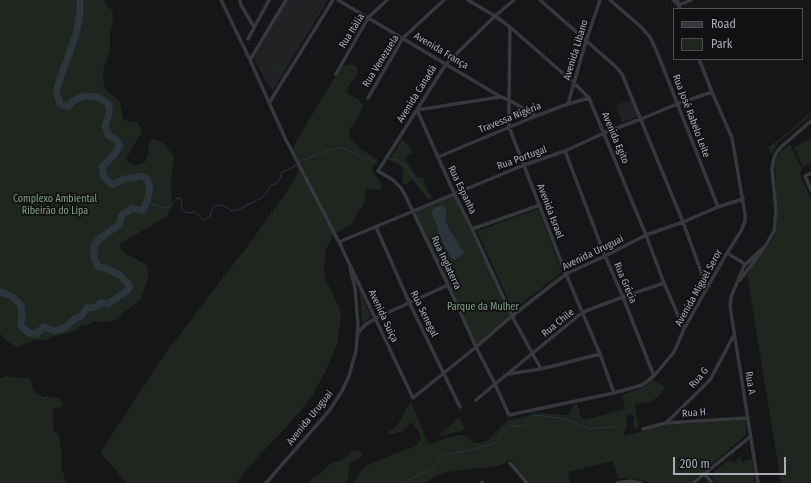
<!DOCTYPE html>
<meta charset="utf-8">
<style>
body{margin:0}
#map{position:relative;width:811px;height:483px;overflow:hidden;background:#161618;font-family:"Fira Sans Condensed",sans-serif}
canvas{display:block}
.legend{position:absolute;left:673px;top:8px;width:130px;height:52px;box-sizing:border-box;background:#111113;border:1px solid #4d4f55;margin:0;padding:5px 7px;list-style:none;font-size:12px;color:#a8adb8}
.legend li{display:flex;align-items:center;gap:8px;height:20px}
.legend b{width:20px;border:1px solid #4d4f55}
.scale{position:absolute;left:673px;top:457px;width:113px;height:18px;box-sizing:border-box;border:2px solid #a8adb8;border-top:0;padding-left:5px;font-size:12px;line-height:14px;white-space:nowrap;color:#a8adb8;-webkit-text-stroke:3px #111113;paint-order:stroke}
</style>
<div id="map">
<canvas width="811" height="483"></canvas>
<ul class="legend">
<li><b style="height:5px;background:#37383d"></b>Road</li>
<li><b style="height:11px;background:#1e261f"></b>Park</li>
</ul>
<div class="scale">200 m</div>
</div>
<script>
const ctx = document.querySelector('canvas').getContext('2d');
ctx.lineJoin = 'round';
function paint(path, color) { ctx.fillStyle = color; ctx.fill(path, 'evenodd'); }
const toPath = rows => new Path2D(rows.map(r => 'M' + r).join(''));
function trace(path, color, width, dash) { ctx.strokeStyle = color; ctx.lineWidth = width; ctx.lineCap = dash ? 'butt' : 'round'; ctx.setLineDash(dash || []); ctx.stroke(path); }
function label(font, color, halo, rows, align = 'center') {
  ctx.font = font + ' "Fira Sans Condensed",sans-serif'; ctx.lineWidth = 3.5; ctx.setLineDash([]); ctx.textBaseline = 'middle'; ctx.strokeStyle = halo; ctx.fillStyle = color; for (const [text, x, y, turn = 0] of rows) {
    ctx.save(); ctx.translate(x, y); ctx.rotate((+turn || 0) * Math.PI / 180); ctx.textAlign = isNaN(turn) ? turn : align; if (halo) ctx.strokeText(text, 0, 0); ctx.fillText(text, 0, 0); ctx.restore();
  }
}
const built = toPath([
 [288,0,328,0,273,90,267,84,254,58],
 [631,100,637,117,622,122,616,105]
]);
const green = toPath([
 [0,0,105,0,106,5,112,10,113,15,112,25,110,33,110,50,104,68,103,76,104,85,107,91,120,102,122,111,122,118,130,122,137,122,141,128,141,133,127,157,127,162,138,165,145,162,149,152,148,144,153,139,162,142,174,156,171,181,172,207,170,210,167,216,162,219,120,244,121,249,125,253,146,264,149,274,147,281,141,299,131,307,114,321,100,322,95,321,90,324,82,325,74,331,71,333,53,336,48,340,34,340,29,343,17,347,7,341,2,336,0,333],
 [270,58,285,66,280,74,265,66],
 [349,64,356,66,358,71,356,77,348,86,347,93,358,99,363,105,358,118,349,130,350,137,361,149,377,159,372,170,382,185,381,190,365,188,365,201,362,207,358,211,356,218,351,224,338,232,333,236,326,249,324,271,325,278,339,307,341,315,337,345,326,370,313,395,308,401,292,421,255,460,236,483,127,483,103,456,101,453,102,450,166,352,249,244,286,193,296,177,298,170,299,163,292,151,299,136,341,68],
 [811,112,811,115,779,142,771,154,768,147,769,146,778,141],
 [402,139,408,145,412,153,404,158,417,177,423,178,424,183,428,190,433,198,428,200,413,180,404,185,402,180,404,170,400,166,389,160],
 [811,139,811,163,803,167,794,147],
 [790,144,802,169,800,174,811,200,811,483,781,483,747,274,771,242,776,231,777,223,775,164,776,158,781,151],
 [454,196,511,315,477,345,414,211],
 [538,209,562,272,513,310,477,231],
 [359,288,371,317,366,321,362,325,361,305],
 [6,376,20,378,29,378,35,392,37,394,43,397,46,396,61,399,63,404,63,407,53,408,53,426,54,431,58,434,59,437,61,448,62,469,66,483,0,483,0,378],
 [652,380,664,386,664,389,658,397,653,400,649,402,635,404,637,420,639,425,638,427,634,428,634,416,629,414,627,417,626,428,624,432,624,436,667,425,746,420,746,435,690,483,648,483,646,481,629,478,618,479,613,461,568,472,570,483,530,483,513,463,515,462,510,460,501,465,490,467,473,468,443,473,424,483,354,483,357,477,362,469,370,464,387,458,391,455,414,447,421,439,419,432,411,422,404,430,395,434,390,434,388,433,390,430,392,430,398,424,411,401,428,443,429,444,435,443,446,438,459,435,466,436,468,437,471,441,474,443,479,443,488,440,493,436,499,428,508,421,527,416,535,413,569,415,572,407,575,404,578,405,579,409,579,413,584,420,625,409,622,395,640,389,647,385],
 [459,417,465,430,437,437],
 [359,450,362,454,361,458,349,464,348,480,345,483,309,483,311,479,322,472,327,466,332,462,337,462,344,459,352,451],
 [740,456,741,458,742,464,746,460,752,459,755,483,717,483,710,475,726,462,728,461,735,463,738,457]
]);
const water = toPath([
 [441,205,445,207,446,209,445,220,449,229,457,241,458,245,464,251,463,253,459,258,455,260,452,259,448,253,438,232,436,223,431,213,433,209]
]);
const stream = toPath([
 [389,159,397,160,406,166,416,181,430,198],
 [299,162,301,160,306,159,326,151,338,148,346,149,362,157,377,162],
 [147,202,164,208,170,206,177,198,180,198,182,200,181,209,185,212,189,213,194,212,197,214,202,219,204,220,210,217,212,209,214,206,217,205,224,206,232,211,238,210,261,198,265,195,270,186,277,183,280,178,282,172,295,166,297,165],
 [403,483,432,469,443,455,471,450,495,443,501,433,510,425,521,427,534,415,560,418,573,422,589,429,619,426]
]);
const river = toPath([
 [0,292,11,296,21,305,22,317,21,326,29,333,36,334,44,327,54,331,66,327,73,320,82,315,87,308,96,307,101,303,108,304,128,290,129,285,120,275,105,268,98,267,94,258,94,245,99,239,120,224,121,216,132,208,142,211,147,202,150,188,147,179,140,176,133,178,124,179,113,185,104,177,102,167,113,156,120,145,114,138,108,135,105,126,109,114,109,105,98,97,84,96,73,101,68,107,60,104,56,92,60,79,76,34,80,14,80,0]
]);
const minor = toPath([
 [221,0,250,60,285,138,339,242,413,398,476,347,512,316,566,274,605,256,646,235,683,222,718,207,743,199],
 [240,0,241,5,254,27],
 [338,0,501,97,509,100,536,116],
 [468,0,495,16,510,27,574,83,589,98,646,235,664,283,684,329],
 [514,0,495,16,446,64,378,171,393,180,401,188,406,197,448,285,476,347,495,384,509,415,614,393,642,385,654,376,674,352,684,329,707,288,727,253,741,231,745,221,745,214,732,138,712,92,699,59],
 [540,0,616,67,622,74,683,222,707,288],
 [610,0,640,26,650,37,657,52,718,207],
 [673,0,679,5,691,0],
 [677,0,680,9],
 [510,27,509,100,509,127,566,274,600,354,614,393],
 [248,39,269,0],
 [250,60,286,0],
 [336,74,368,18,387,0],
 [368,98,403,38,444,0],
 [269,103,333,0],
 [568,104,586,41,600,0],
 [417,110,454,193,472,229,512,316,541,369,600,354],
 [417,110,500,97],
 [565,151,605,256,623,297,654,376],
 [438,157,536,116,568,104,589,98],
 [811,173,805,176,811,190],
 [376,227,409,302,460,407],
 [472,229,540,205],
 [339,242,524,165,565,151,604,133,641,119,677,104,712,92],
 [766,245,774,231,775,222,776,211,772,169,774,158,776,153,781,147,811,121],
 [727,253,745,264],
 [746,264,766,245,750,267],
 [744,266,731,297,730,306,758,483],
 [740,280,749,268],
 [358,333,365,325,376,318,448,285],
 [508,374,541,369],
 [476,400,495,384,583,312,623,297,664,283],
 [666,423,710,380,734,335],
 [643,429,666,423,747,418],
 [510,463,527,483],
 [704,473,712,483],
 [266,483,329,411,342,391,349,376,356,351,358,325,355,288,350,268],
 [482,483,482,482],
 [617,483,630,481,641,483],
 [693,483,750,437]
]);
const streetNames = [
 ["Rua Itália",352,31,-58],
 ["Avenida Libano",576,50,-73],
 ["Avenida França",441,51,31],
 ["Rua Venezuela",381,61,-58],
 ["Avenida Canadá",417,94,-58],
 ["Rua José Rabelo Leite",691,116,69],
 ["Travessa Nigéria",510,118,-22],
 ["Avenida Egito",615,138,67],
 ["Rua Portugal",522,158,-20],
 ["Rua Espanha",462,190,64],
 ["Avenida Israel",550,211,69],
 ["Avenida Uruguai",593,253,-26],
 ["Rua Inglaterra",446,263,65],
 ["Rua Grécia",625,283,67],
 ["Avenida Miguel Seror",699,288,-61],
 ["Rua Senegal",424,314,64],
 ["Avenida Suiça",383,316,65],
 ["Rua Chile",558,323,-39],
 ["Rua G",699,378,-50],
 ["Rua A",750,383,81],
 ["Rua H",694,413,-4],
 ["Avenida Uruguai",310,418,-51]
];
const parkNames = [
 ["Complexo Ambiental",55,199],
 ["Ribeirão do Lipa",55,211],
 ["Parque da Mulher",483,307]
];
paint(built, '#222225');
paint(green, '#1e261f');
paint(water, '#2c353c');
trace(stream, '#2c353c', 1);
trace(river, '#2c353c', 7);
trace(minor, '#37383d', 3.5);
label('10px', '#a8adb8', '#111113', streetNames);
label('10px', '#7fa381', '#111113', parkNames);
</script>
